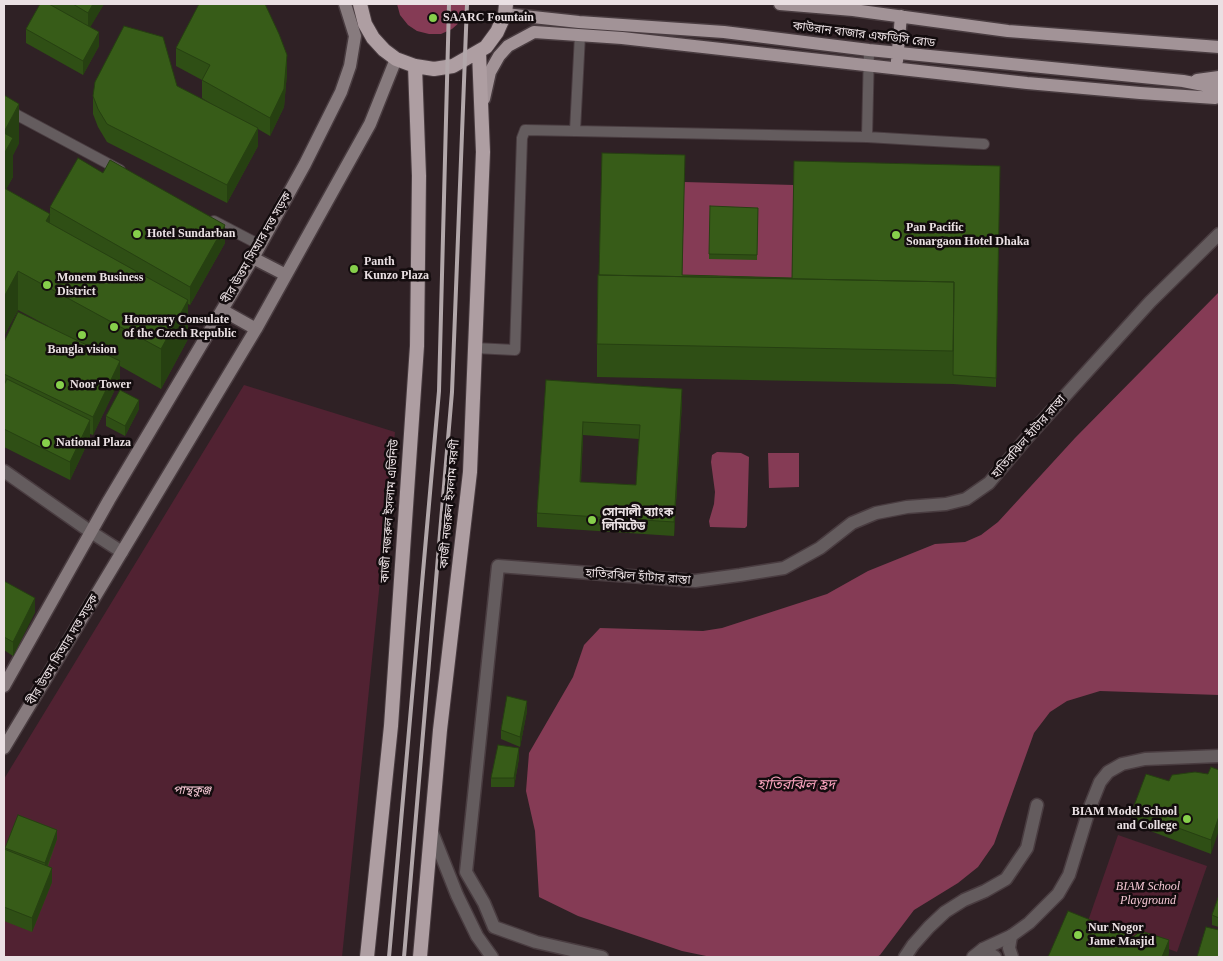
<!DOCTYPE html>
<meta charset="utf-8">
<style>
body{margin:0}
#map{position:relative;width:1223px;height:961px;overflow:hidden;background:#2f2125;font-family:"Times New Roman",serif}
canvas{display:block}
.frame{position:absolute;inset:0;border:5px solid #eae0e3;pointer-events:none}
</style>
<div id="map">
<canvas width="1223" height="961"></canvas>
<div class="frame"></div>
</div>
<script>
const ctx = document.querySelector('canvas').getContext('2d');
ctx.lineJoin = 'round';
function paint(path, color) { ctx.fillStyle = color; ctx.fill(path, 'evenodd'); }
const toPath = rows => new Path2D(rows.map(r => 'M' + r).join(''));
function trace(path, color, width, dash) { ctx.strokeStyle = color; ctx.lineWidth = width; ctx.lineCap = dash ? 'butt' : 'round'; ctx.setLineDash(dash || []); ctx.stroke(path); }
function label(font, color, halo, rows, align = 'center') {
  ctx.font = font + ' "Times New Roman","Noto Sans Bengali",serif'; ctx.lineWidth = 5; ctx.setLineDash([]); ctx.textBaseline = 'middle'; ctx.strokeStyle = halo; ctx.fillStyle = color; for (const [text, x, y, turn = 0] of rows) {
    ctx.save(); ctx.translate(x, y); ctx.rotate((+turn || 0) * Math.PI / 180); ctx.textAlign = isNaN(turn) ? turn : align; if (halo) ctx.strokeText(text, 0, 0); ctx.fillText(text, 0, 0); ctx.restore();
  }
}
const green = toPath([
 [244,385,395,432,342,957,4,957,4,779],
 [1118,835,1207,866,1177,952,1088,921]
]);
const water = toPath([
 [397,4,468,4,467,11,461,21,452,29,441,34,429,34,417,31,408,25,400,15],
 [684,182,794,185,792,287,682,285],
 [1219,292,1219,695,1100,691,1067,701,1050,712,1034,733,994,844,978,867,958,883,914,910,880,955,877,957,711,957,682,951,578,916,539,897,535,831,526,791,529,753,573,677,584,645,600,628,703,631,722,628,827,594,868,571,935,544,965,542,981,535,998,522,1075,438],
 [717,452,741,453,749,457,747,526,745,528,710,527,709,521,714,504,715,492,711,462,712,455],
 [768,453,799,453,799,487,769,488]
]);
const service = toPath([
 [580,35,575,131,867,137,869,50],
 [4,108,120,170],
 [867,137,984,144],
 [214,221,260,245],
 [475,348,515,350,522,138,525,130,575,131]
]);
const pedestrian = toPath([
 [602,957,536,942,494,927,484,903,466,872,498,566,695,581,740,575,784,568,820,548,852,523,876,513,907,507,946,504,966,499,989,483,1026,439,1150,302,1219,234],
 [905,957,913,945,929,927,945,912,964,900,985,891,1006,879,1027,848,1037,805]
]);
const minor = toPath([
 [4,471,91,532,122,552],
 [1011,936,1009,948,1012,957],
 [983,949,995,957]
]);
const tertiary = toPath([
 [432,832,457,895,477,936,492,957],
 [973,957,983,949,1011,936,1029,923,1058,894,1069,875,1090,807,1100,782,1108,772,1122,764,1145,759,1219,756]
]);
const secondary = toPath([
 [253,258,286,275],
 [222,310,256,329],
 [4,686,109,500,253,258,305,164,341,92,350,66,355,36,345,4],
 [4,748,256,329,370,124,396,59]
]);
const primary = toPath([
 [780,4,853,10,1008,31,1219,47],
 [505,14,579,22,724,32,869,50,1183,81,1219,88],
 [897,61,901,16],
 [1197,80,1219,77],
 [484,99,490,72,499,56,508,46,534,32,622,38,1027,83,1140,93,1215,98,1219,97]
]);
const trunk = toPath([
 [360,4,365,24,373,38,384,50,396,59,415,66,434,69,453,66,486,47,497,32,505,14,506,4],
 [367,957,391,726,417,346,419,176,415,66],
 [420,957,440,730,470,472,483,152,479,52]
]);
const rail = toPath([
 [389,957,439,391,449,4],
 [404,957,452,392,467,4]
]);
const wall = toPath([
 [40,4,104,4,90,27,99,46,83,75,26,43,26,29],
 [176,48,287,73,284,107,270,136,258,129,258,146,227,203,107,142,98,127,93,114,93,96,177,86,220,109,202,98,202,80,176,66],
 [4,95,19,143,13,155,13,177,6,189,50,214,50,207,225,243,190,305,188,304,188,339,161,389,120,366,120,379,93,435,90,434,90,438,70,480,4,447,4,342,48,326,18,310,4,336],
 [1000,166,996,387,953,384,597,377,597,344,683,275,792,278],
 [758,208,757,260,709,259,709,254],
 [546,380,682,402,674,536,537,527,537,513],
 [583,435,639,439,636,485,581,482],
 [139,409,125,436,106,426,106,416],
 [4,581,35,612,13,656,4,650],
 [527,711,520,747,501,739,501,730],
 [519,758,514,787,491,787,491,778],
 [1211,767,1211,854,1132,824,1132,811,1169,781,1208,774],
 [57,839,48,866,52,882,32,932,4,921,4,849,5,850,5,848],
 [1219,895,1219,927,1212,925,1212,915]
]);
const shadedWall = toPath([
 [93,4,104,4,88,31,88,13],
 [99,32,99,46,83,75,83,61],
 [287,55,287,73,284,107,270,136,270,118],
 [19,104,19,143,13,155,13,177,4,193,4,132],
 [258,128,258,146,227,203,227,185],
 [50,214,50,253,46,221],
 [225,225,225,243,190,305,190,287],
 [18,271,18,310,4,336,4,297],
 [188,300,188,339,161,389,161,349],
 [120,361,120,379,93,435,93,417],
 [682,389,682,402,674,536,674,522],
 [139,400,139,409,125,436,125,426],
 [90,420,90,438,70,480,70,462],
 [583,422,583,435,580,496,580,482],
 [35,598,35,612,13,656,13,642],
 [527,701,527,711,520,747,520,737],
 [519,748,519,758,514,787,514,778],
 [1219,816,1219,830,1211,854,1211,840],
 [57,830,57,839,45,872,45,863],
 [52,868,52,882,32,932,32,918],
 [1169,940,1169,954,1168,957,1162,957]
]);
const building = toPath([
 [40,4,49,4,99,32,83,61,26,29,40,4],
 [73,4,93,4,88,13,73,4],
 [199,4,265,4,279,34,287,55,284,89,270,118,202,80,210,65,176,48,199,4],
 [124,26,163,37,177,86,258,128,227,185,107,124,98,109,93,96,95,82,124,26],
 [4,95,19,104,4,132,4,95],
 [4,133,13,138,4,154,4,133],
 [602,153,685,155,682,275,792,278,794,161,1000,166,996,378,953,375,954,282,599,275,602,153],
 [78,158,103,173,110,160,225,225,190,287,50,207,78,158],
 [4,188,50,214,46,221,188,300,161,349,18,271,4,297,4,188],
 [710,206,758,208,757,255,709,254,710,206],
 [598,275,954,282,953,351,597,344,598,275],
 [18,312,120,361,93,417,4,374,4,342,18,312],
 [7,379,90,420,70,462,4,429,4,385,7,379],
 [546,380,682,389,674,522,537,513,546,380],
 [583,422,640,425,636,485,580,482,583,422],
 [120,390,139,400,125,426,106,416,120,390],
 [4,581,35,598,13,642,4,637,4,581],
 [507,696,527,701,520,737,501,730,507,696],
 [498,745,519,748,514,778,491,778,498,745],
 [1211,767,1219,770,1219,816,1211,840,1132,811,1146,774,1169,781,1172,775,1195,772,1208,774,1211,767],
 [18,815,57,830,45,863,5,848,18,815],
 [4,849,52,868,32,918,4,907,4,849],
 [1219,895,1219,918,1212,915,1219,895],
 [1068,911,1133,937,1141,931,1169,940,1162,957,1048,957,1068,911],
 [1206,927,1219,930,1219,957,1197,957,1206,927]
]);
const markers = [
 [433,18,5,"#86cf4b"],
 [137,234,5,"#86cf4b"],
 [896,235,5,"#86cf4b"],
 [354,269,5,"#86cf4b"],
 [47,285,5,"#86cf4b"],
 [114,327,5,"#86cf4b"],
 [82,335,5,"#86cf4b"],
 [60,385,5,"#86cf4b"],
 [46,443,5,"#86cf4b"],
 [592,520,5,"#86cf4b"],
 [1187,819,5,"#86cf4b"],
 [1078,935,5,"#86cf4b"]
];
const poiNames = [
 ["SAARC Fountain",443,18],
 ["Pan Pacific",906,228],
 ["Sonargaon Hotel Dhaka",906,242],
 ["Hotel Sundarban",147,234],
 ["Panth",364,262],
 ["Kunzo Plaza",364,276],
 ["Monem Business",57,278],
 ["District",57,292],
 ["Honorary Consulate",124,320],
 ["of the Czech Republic",124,334],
 ["Bangla vision",82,350,"center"],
 ["Noor Tower",70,385],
 ["National Plaza",56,443],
 ["সোনালী ব্যাংক",602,513],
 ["লিমিটেড",602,527],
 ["BIAM Model School",1177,812,"right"],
 ["and College",1177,826,"right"],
 ["Nur Nogor",1088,928],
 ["Jame Masjid",1088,942]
];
const streetNames = [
 ["কাউরান বাজার এফডিসি রোড",864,35,7],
 ["বীর উত্তম সিআর দত্ত সড়ক",257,248,-60],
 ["হাতিরঝিল হাঁটার রাস্তা",1029,437,-49],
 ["কাজী নজরুল ইসলাম সরণী",450,504,-85],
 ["কাজী নজরুল ইসলাম এভিনিউ",390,511,-86],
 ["হাতিরঝিল হাঁটার রাস্তা",638,577,4],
 ["বীর উত্তম সিআর দত্ত সড়ক",63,650,-59]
];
const parkNames = [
 ["পান্থকুঞ্জ",192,791],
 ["BIAM School",1148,887],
 ["Playground",1148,901]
];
const waterNames = [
 ["হাতিরঝিল হ্রদ",796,785]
];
paint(green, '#512232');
paint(water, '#853b55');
trace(service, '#493c40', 12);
trace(pedestrian, '#493c40', 15);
trace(minor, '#493c40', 15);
trace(tertiary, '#493c40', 15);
trace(secondary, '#493c40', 15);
trace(primary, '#493c40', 15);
trace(trunk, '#493c40', 16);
trace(service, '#645c5e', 10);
trace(pedestrian, '#645c5e', 12);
trace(minor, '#645c5e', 12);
trace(tertiary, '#645c5e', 12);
trace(secondary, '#877b7e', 12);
trace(primary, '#a29397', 12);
trace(trunk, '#ae9ea2', 14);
trace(rail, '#b2a7aa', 4);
paint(wall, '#2f4f15');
paint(shadedWall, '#264011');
paint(building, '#375c18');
trace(building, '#264011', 1);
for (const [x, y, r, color] of markers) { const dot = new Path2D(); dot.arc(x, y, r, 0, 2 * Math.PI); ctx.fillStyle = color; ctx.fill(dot); trace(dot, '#130c0e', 2); }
label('bold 12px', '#eae0e3', '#130c0e', poiNames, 'left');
label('12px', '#eae0e3', '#130c0e', streetNames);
label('italic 12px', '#f5c7d4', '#130c0e', parkNames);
label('italic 14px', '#faa3be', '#130c0e', waterNames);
</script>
